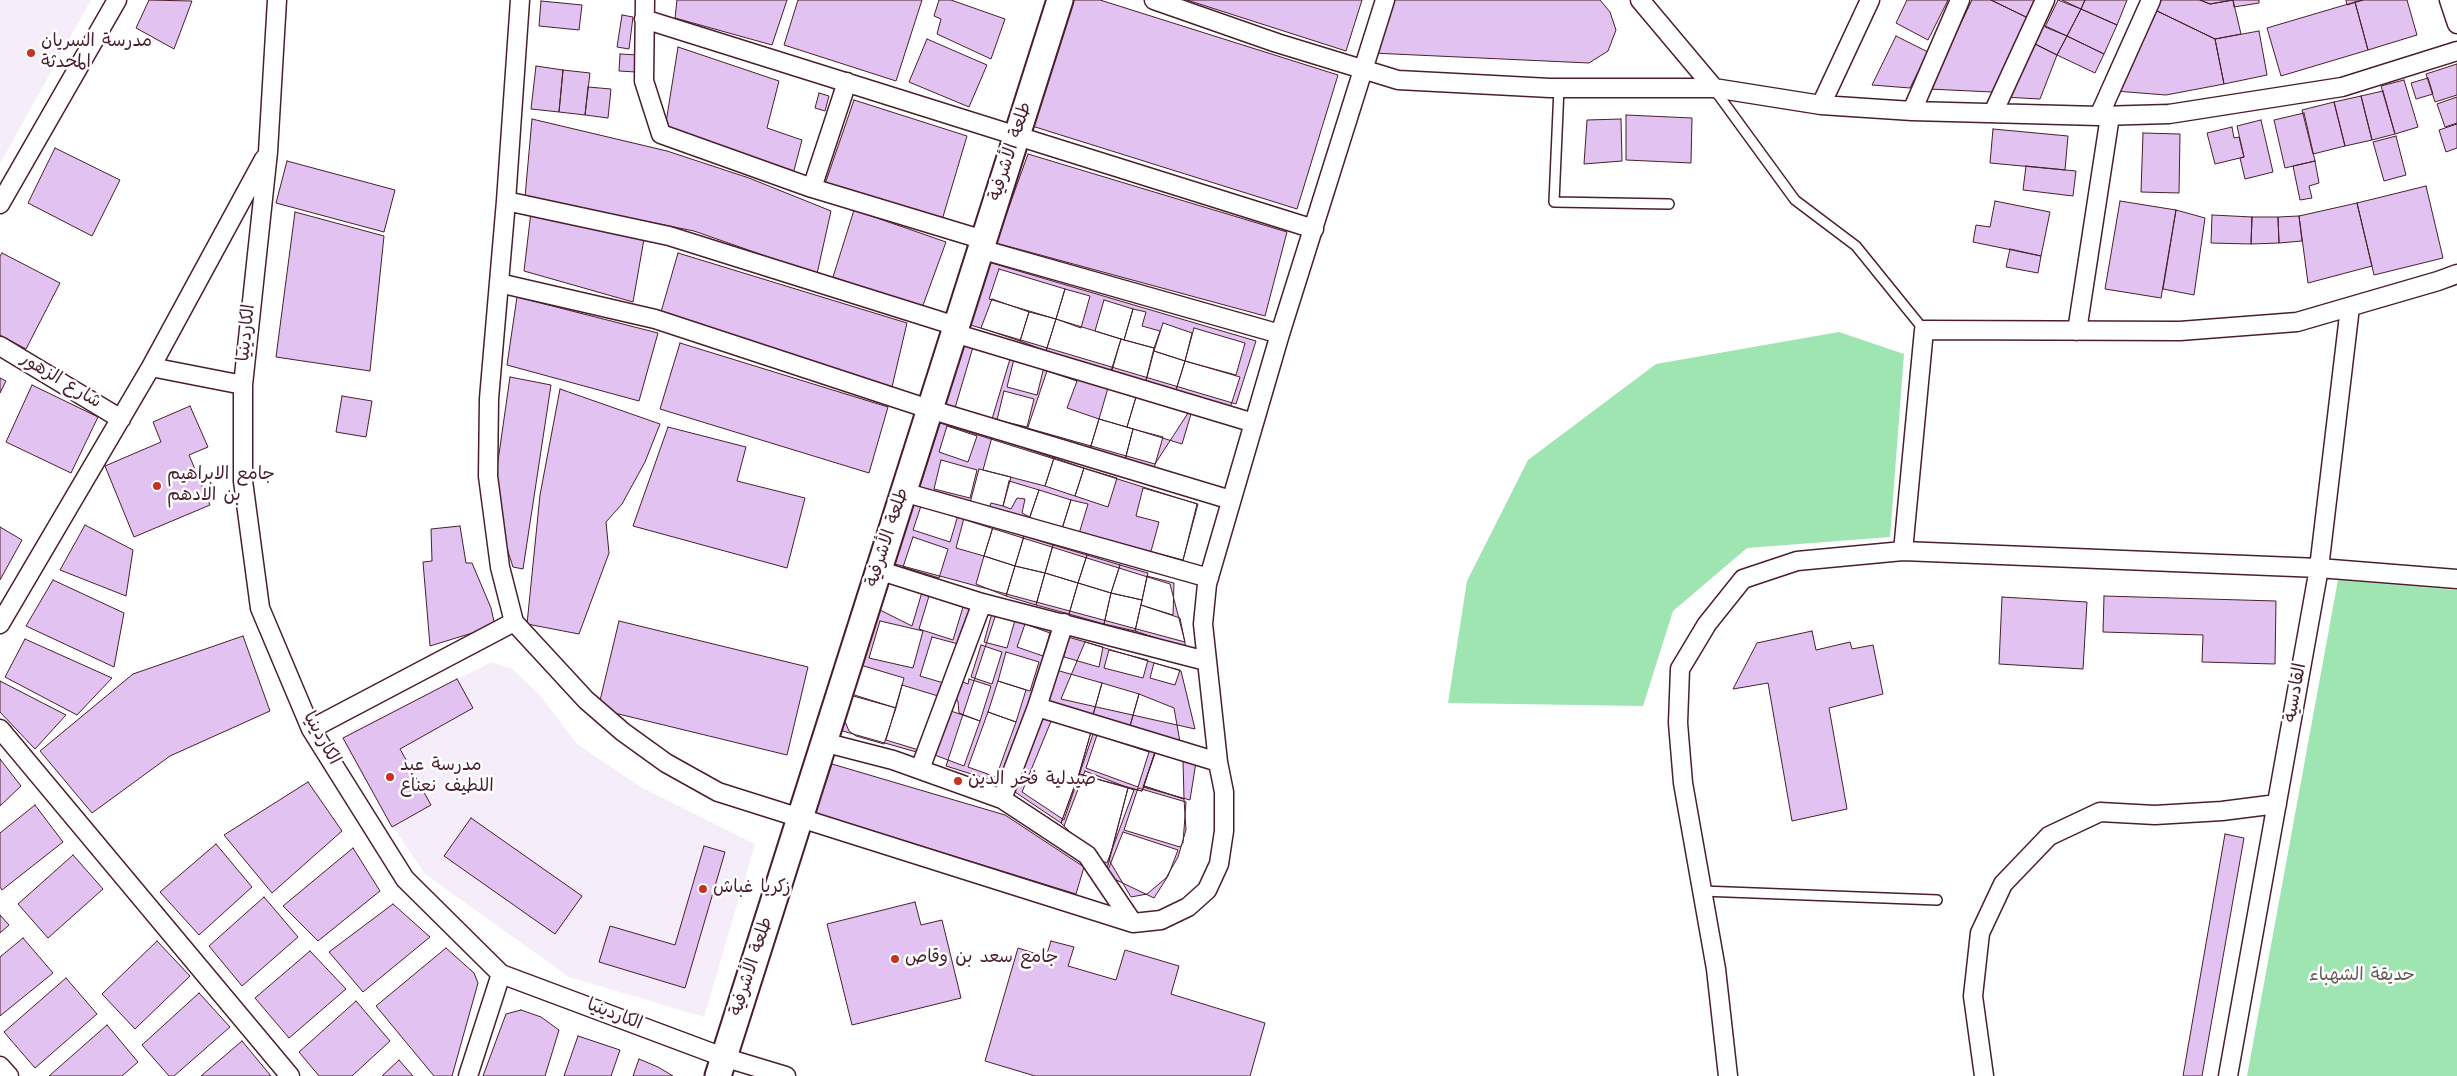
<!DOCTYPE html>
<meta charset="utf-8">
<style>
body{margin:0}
canvas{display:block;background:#fff}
</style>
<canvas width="2457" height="1076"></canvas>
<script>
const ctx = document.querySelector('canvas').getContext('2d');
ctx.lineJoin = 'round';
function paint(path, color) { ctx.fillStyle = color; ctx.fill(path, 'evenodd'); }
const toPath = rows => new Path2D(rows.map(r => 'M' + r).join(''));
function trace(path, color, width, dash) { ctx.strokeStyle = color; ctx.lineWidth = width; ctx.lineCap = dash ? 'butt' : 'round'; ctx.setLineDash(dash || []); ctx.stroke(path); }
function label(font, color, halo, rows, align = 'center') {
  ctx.font = font + ' Kalam,"Playpen Sans Arabic",sans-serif'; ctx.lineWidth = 5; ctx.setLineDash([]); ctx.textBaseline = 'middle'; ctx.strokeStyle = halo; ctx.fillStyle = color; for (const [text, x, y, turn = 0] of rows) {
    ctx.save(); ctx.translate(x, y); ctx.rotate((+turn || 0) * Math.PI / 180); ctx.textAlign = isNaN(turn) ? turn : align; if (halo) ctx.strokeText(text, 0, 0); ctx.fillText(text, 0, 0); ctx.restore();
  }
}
const built = toPath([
 [0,0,91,0,0,164],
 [492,662,512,669,539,694,577,744,639,786,755,844,704,1017,569,977,426,875,392,826,342,741,343,738,350,731]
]);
const green = toPath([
 [1839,332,1904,354,1890,537,1747,548,1673,611,1643,706,1448,703,1467,581,1528,460,1656,364],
 [2338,580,2457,590,2457,1076,2247,1076]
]);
const building = toPath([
 [149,0,192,1,174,49,136,28,149,0],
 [677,0,787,0,772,45,675,18,677,0],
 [798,0,922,0,896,81,784,45,798,0],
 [939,0,951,0,1005,19,991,59,937,34,941,19,934,16,939,0],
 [1074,0,1100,0,1338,75,1297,209,1032,126,1074,0],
 [1187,0,1362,0,1346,51,1187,0],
 [1389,0,1600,0,1610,12,1616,30,1608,51,1589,63,1372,53,1389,0],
 [1907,0,1948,0,1928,40,1896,23,1907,0],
 [1972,0,1991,0,2028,18,1992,92,1929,89,1972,0],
 [1991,0,2036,0,2028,18,1991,0],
 [2058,0,2081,9,2067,36,2045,27,2058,0],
 [2062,0,2085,0,2081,9,2062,0],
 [2085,0,2127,0,2117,25,2081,9,2085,0],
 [2157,0,2200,0,2210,4,2233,0,2241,34,2215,39,2153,9,2157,0],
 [2200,0,2259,0,2259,3,2234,7,2233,0,2210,4,2200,0],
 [2346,0,2363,0,2347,5,2346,0],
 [2363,0,2407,0,2417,35,2368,50,2355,2,2363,0],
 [541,1,582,5,579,30,539,26,541,1],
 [2355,2,2368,50,2281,76,2267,28,2355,2],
 [2081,9,2117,25,2104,54,2067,36,2081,9],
 [2153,9,2215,39,2224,84,2166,95,2115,91,2153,9],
 [622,15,633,17,629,49,617,47,622,15],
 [2039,23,2067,36,2057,55,2029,41,2039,23],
 [2259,31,2267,75,2224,84,2215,39,2259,31],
 [1896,36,1928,52,1910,88,1872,85,1896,36],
 [2067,36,2104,54,2095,73,2057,55,2067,36],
 [927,39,987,65,969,107,909,82,927,39],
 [2029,41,2057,55,2040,99,2003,97,2029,41],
 [678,47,779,81,767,128,802,140,793,174,665,129,678,47],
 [620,54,638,55,636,72,619,71,620,54],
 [2457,64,2457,95,2435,102,2426,74,2457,64],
 [536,66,563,70,559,112,531,109,536,66],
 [563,70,590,73,585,115,559,112,563,70],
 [2428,78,2433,94,2416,99,2411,83,2428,78],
 [2404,80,2418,127,2395,134,2381,86,2404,80],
 [588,87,611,89,608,118,585,115,588,87],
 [2383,91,2395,134,2372,140,2361,96,2383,91],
 [819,93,829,96,825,111,815,108,819,93],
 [2361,96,2372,140,2345,146,2334,102,2361,96],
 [2457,97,2457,123,2445,127,2437,104,2457,97],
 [854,100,967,136,942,220,825,184,854,100],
 [2334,102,2345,146,2313,154,2302,110,2334,102],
 [2304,113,2315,161,2285,168,2274,120,2304,113],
 [1626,115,1692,118,1691,163,1626,160,1626,115],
 [532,119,667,151,749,178,831,211,817,274,694,231,525,197,532,119],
 [1621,119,1622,161,1584,164,1587,120,1621,119],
 [2261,120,2273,172,2245,179,2240,158,2244,157,2237,126,2261,120],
 [2457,124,2457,148,2446,152,2439,130,2457,124],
 [2232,127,2234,138,2239,137,2244,157,2215,164,2207,133,2232,127],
 [1993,129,2068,136,2065,170,1990,163,1993,129],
 [2143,133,2180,134,2179,193,2141,192,2143,133],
 [2396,136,2406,175,2384,181,2373,142,2396,136],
 [55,148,120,180,92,236,28,203,55,148],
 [1028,154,1287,232,1265,316,996,243,1028,154],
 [287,161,395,190,384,232,276,203,287,161],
 [2315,161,2319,183,2309,186,2312,198,2300,200,2293,166,2315,161],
 [2026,166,2076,171,2073,196,2023,190,2026,166],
 [2426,186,2443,258,2374,275,2357,203,2426,186],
 [1995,201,2050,212,2041,256,1973,242,1976,225,1990,227,1995,201],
 [2120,201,2176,210,2161,298,2105,289,2120,201],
 [2357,203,2372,266,2308,283,2299,216,2357,203],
 [854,210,946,242,922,308,833,277,854,210],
 [2176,210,2205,218,2194,295,2163,289,2176,210],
 [295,212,384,236,370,371,276,357,295,212],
 [531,212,644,239,633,302,524,271,531,212],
 [2212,215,2252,217,2251,244,2211,243,2212,215],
 [2299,216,2302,241,2279,243,2278,217,2299,216],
 [2252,217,2278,217,2279,243,2251,244,2252,217],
 [2010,249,2041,256,2038,273,2006,267,2010,249],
 [2,253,60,283,26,349,0,335,0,256,2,253],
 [678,253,907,323,892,387,661,312,678,253],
 [988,262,1256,341,1236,404,967,324,988,262],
 [999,269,1065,289,1056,319,989,299,999,269],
 [1065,289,1090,296,1081,328,1056,319,1065,289],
 [517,297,658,333,639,401,507,365,517,297],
 [992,299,1029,312,1020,341,981,328,992,299],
 [1104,300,1133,309,1124,340,1095,331,1104,300],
 [1133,309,1146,312,1142,326,1160,331,1154,348,1124,340,1133,309],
 [1029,312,1056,319,1046,351,1020,341,1029,312],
 [1056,319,1121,339,1111,371,1046,351,1056,319],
 [1163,323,1192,333,1185,361,1154,351,1163,323],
 [1194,328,1245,343,1236,375,1185,361,1194,328],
 [1121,339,1154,348,1145,384,1111,374,1121,339],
 [680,343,888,407,869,473,660,409,680,343],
 [961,343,1188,413,1155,464,942,404,961,343],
 [973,347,1010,359,992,419,955,408,973,347],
 [1154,351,1185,361,1176,390,1146,381,1154,351],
 [1014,359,1044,367,1037,395,1007,387,1014,359],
 [1185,361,1240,377,1230,408,1176,390,1185,361],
 [1047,371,1077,381,1067,408,1099,419,1090,449,1026,433,1047,371],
 [510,377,551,385,523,569,513,567,503,536,496,475,510,377],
 [0,378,6,381,0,393,0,378],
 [32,385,98,417,71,473,6,442,32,385],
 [1108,388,1136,397,1127,427,1099,419,1108,388],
 [560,389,660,424,645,462,622,504,606,522,609,553,579,634,527,624,540,495,560,389],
 [1004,391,1034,399,1027,427,997,420,1004,391],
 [342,396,372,401,366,437,336,432,342,396],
 [1136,397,1191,414,1182,444,1127,427,1136,397],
 [190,406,208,447,189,455,210,505,134,537,105,466,161,442,153,422,190,406],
 [1099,419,1133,429,1125,460,1090,449,1099,419],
 [940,423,1197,504,1183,560,919,489,940,423],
 [947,426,977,436,968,462,939,452,947,426],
 [668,427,746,447,737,481,805,498,787,568,633,526,668,427],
 [1133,429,1163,437,1154,468,1125,460,1133,429],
 [992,437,1054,458,1045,486,983,470,992,437],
 [1054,458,1084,468,1075,496,1045,486,1054,458],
 [941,460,977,470,970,498,934,489,941,460],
 [1084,468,1117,478,1108,507,1075,496,1084,468],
 [979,469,1011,477,1003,506,991,503,989,508,970,503,979,469],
 [1009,481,1039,490,1030,517,1022,513,1025,499,1017,498,1011,509,1003,506,1009,481],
 [1143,488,1198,504,1182,564,1150,555,1159,522,1136,516,1143,488],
 [1039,490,1071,500,1061,532,1028,522,1039,490],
 [1071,500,1088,504,1078,537,1061,532,1071,500],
 [911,503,1170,584,1185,642,895,564,911,503],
 [922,503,958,515,950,542,913,530,922,503],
 [964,518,993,527,984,556,956,548,964,518],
 [85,525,133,550,126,596,60,570,85,525],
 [460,526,466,563,472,563,491,608,495,626,430,646,423,562,432,561,431,529,460,526],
 [0,527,22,540,0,580,0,527],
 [993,527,1024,536,1015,566,984,556,993,527],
 [1024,536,1053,545,1045,573,1015,566,1024,536],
 [913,537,948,549,939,578,903,567,913,537],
 [1053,545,1087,555,1078,583,1045,573,1053,545],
 [1087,555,1120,565,1111,593,1078,583,1087,555],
 [984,556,1015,566,1006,596,976,584,984,556],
 [1120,565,1148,573,1142,600,1111,593,1120,565],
 [1015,566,1045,573,1036,605,1006,596,1015,566],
 [1045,573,1078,583,1069,614,1036,605,1045,573],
 [1147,576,1174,583,1173,615,1141,605,1147,576],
 [53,580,124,613,114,667,26,626,53,580],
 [887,581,922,592,912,626,880,610,887,581],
 [886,582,973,608,927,755,839,730,886,582],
 [1078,583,1111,593,1104,624,1069,614,1078,583],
 [1111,593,1142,600,1135,631,1104,624,1111,593],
 [929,596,963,607,953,640,919,629,929,596],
 [2104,596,2276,601,2275,664,2202,662,2203,635,2103,632,2104,596],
 [2002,597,2087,602,2083,669,1999,664,2002,597],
 [1141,605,1180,618,1186,648,1135,631,1141,605],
 [992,613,1015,620,1007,648,984,642,992,613],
 [996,614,1062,633,1006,785,946,766,996,614],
 [619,621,808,667,787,755,598,709,619,621],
 [880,621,923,631,913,668,869,658,880,621],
 [1025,624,1050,633,1043,656,1017,647,1025,624],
 [1812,631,1816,650,1850,642,1852,649,1873,645,1883,694,1829,708,1847,809,1792,821,1768,683,1733,689,1757,643,1812,631],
 [243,636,270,711,170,756,92,813,40,751,133,674,243,636],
 [932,637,962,645,947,684,920,676,932,637],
 [1068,637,1103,647,1099,667,1064,657,1068,637],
 [25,639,112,678,77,715,5,677,25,639],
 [1085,642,1181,671,1195,729,1061,699,1085,642],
 [981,645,1002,652,992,684,971,677,981,645],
 [1109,650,1148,660,1143,678,1104,668,1109,650],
 [1006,652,1039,662,1030,691,998,681,1006,652],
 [1154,663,1180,670,1175,685,1150,678,1154,663],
 [857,664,904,678,896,708,848,693,857,664],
 [1056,670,1102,683,1093,715,1047,701,1056,670],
 [457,679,473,708,400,749,431,805,392,827,343,738,457,679],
 [969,679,991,686,980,721,959,713,958,702,954,693,958,680,968,684,969,679],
 [0,681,66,715,35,749,0,712,0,681],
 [998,681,1026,690,1016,722,988,712,998,681],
 [1102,683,1139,694,1130,726,1093,715,1102,683],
 [902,685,938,696,922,751,886,740,902,685],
 [846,694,896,708,884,744,856,736,849,731,844,719,846,694],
 [1139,694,1174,708,1180,742,1130,726,1139,694],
 [948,710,980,721,964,766,932,754,948,710],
 [988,712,1016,722,996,777,968,767,988,712],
 [1040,715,1091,732,1079,774,1061,823,1015,792,1040,715],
 [1052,719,1094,731,1064,820,1022,792,1052,719],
 [1091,732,1155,752,1142,791,1079,774,1091,732],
 [1097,735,1149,752,1138,787,1086,768,1097,735],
 [1156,751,1196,762,1190,800,1143,787,1156,751],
 [1155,752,1183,761,1184,799,1144,786,1155,752],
 [0,759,21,786,0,806,0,759],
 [832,764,1005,815,1084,867,1076,894,815,813,832,764],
 [1085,771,1134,790,1107,863,1098,859,1064,826,1085,771],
 [1079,774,1128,788,1107,869,1061,823,1079,774],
 [308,782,342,831,272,893,224,835,308,782],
 [1144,786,1184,799,1186,830,1178,857,1166,878,1147,894,1131,897,1109,860,1128,788,1142,791,1144,786],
 [1138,788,1186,802,1183,843,1180,847,1124,830,1138,788],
 [35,805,63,842,2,890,0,887,0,833,35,805],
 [471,818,582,896,555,934,444,856,471,818],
 [1123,832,1178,850,1168,876,1154,898,1106,875,1123,832],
 [2225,834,2244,838,2202,1076,2183,1076,2225,834],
 [216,844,252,887,199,935,160,892,216,844],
 [704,846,725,852,685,988,599,962,610,926,675,945,704,846],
 [353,848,380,891,318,941,283,906,353,848],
 [73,855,103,889,48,938,18,904,73,855],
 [264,897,298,937,242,986,209,946,264,897],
 [915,902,921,925,942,920,961,998,852,1025,827,924,915,902],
 [393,904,430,937,363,992,329,952,393,904],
 [0,915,9,925,0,933,0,915],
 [23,938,53,973,0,1016,0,957,23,938],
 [157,941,190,976,135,1029,102,994,157,941],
 [1051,941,1074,947,1068,966,1116,980,1125,950,1179,966,1171,994,1265,1023,1250,1076,1035,1076,985,1061,1018,948,1046,957,1051,941],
 [446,948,474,973,478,983,452,1076,434,1076,376,1006,446,948],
 [310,951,346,989,289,1038,255,998,310,951],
 [66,978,97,1014,35,1068,4,1032,66,978],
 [199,993,230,1027,174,1076,169,1076,142,1045,199,993],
 [356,1001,390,1041,352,1076,319,1076,299,1052,356,1001],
 [521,1010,541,1017,559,1030,545,1076,483,1076,506,1014,521,1010],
 [107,1025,138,1062,122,1076,49,1076,107,1025],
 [578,1036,620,1050,611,1076,564,1076,578,1036],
 [242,1041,271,1076,201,1076,242,1041],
 [639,1059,658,1067,673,1076,633,1076,639,1059],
 [399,1060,413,1076,382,1076,399,1060]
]);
const service = toPath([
 [1559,88,1554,202,1669,204],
 [1714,89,1795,200,1856,246,1924,330],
 [1702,891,1937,900]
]);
const minor = toPath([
 [277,0,268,152,243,385,243,481,260,608,311,729,405,879,501,974,723,1057,786,1076],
 [520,0,506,201,489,399,488,476,500,567,514,622,586,700,623,732,666,763,718,792,1133,923,1161,920,1188,907,1207,890,1219,864,1224,831,1224,792,1218,762,1203,624,1207,584,1280,334,1385,0],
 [645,0,644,81,661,134,812,188,984,240],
 [1154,0,1277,43,1398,80,1550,88,1714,88,1821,105,1912,111,2099,116,2169,114,2342,87,2457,51],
 [1640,0,1714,88],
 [2449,0,2457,24],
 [644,19,1314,229],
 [1821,105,1870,0],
 [1912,111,1960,0],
 [1993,113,2045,0],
 [2099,116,2151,0],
 [812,188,847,82],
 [506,201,669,236,956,326],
 [0,204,117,0],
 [980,249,1280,334],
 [499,283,655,319,929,409,1231,500],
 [2077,331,2110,116],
 [954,333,1254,423],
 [0,346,121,419],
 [151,367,243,385],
 [903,492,1209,578],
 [1903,551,1924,330,2180,331,2297,322,2438,281,2457,274],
 [878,570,982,603,1206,661],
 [0,624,151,367,264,159],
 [1037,707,1218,762],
 [0,729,290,1076],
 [311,729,514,622],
 [823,742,893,760,1002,799,1087,855,1133,923],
 [920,769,982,603],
 [1002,799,1037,707,1064,623],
 [0,1066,9,1076],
 [468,1076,501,974],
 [1728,1076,1716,969,1683,783,1678,723,1680,669,1707,624,1743,579,1797,561,1903,551,2319,568,2457,579],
 [1984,1076,1973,996,1980,933,2003,884,2049,836,2100,812,2155,815,2222,811,2277,804],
 [2228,1076,2319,568,2350,307]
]);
const secondary = toPath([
 [718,1076,1060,0]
]);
const markers = [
 [31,53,5,"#c8321e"],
 [157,486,5,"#c8321e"],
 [390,777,5,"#c8321e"],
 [958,781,5,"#c8321e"],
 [703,889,5,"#c8321e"],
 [895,959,5,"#c8321e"]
];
const poiNames = [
 ["مدرسة السريان",41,43],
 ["المحدثة",41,64],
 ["جامع الابراهيم",167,476],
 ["بن الادهم",167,497],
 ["مدرسة عبد",400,767],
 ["اللطيف نعناع",400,788],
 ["صيدلية فخر الدين",968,781],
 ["زكريا غباش",713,889],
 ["جامع سعد بن وقاص",905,959]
];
const streetNames = [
 ["طلعة الأشرفية",1012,152,-72],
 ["الكاردينيا",248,333,-84],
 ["شارع الزهور",60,382,31],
 ["طلعة الأشرفية",889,538,-72],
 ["القادسية",2297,693,-80],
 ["الكاردينيا",320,739,61],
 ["طلعة الأشرفية",753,967,-72],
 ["الكاردينيا",614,1016,21]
];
const parkNames = [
 ["حديقة الشهباء",2362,977]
];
paint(built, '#f6edfa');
paint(green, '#9ee5b2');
paint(building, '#e2c2f0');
trace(building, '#4a1f2b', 1);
trace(service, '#4a1f2b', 12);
trace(minor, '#4a1f2b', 21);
trace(secondary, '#4a1f2b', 29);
trace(service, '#fff', 9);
trace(minor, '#fff', 18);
trace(secondary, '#fff', 25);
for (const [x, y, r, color] of markers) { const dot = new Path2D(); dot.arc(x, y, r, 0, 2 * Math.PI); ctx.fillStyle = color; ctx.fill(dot); trace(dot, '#fff', 2); }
label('18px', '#4a1f2b', '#fff', poiNames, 'left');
label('18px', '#4a1f2b', '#fff', streetNames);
label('18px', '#635a54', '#fff', parkNames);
</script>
